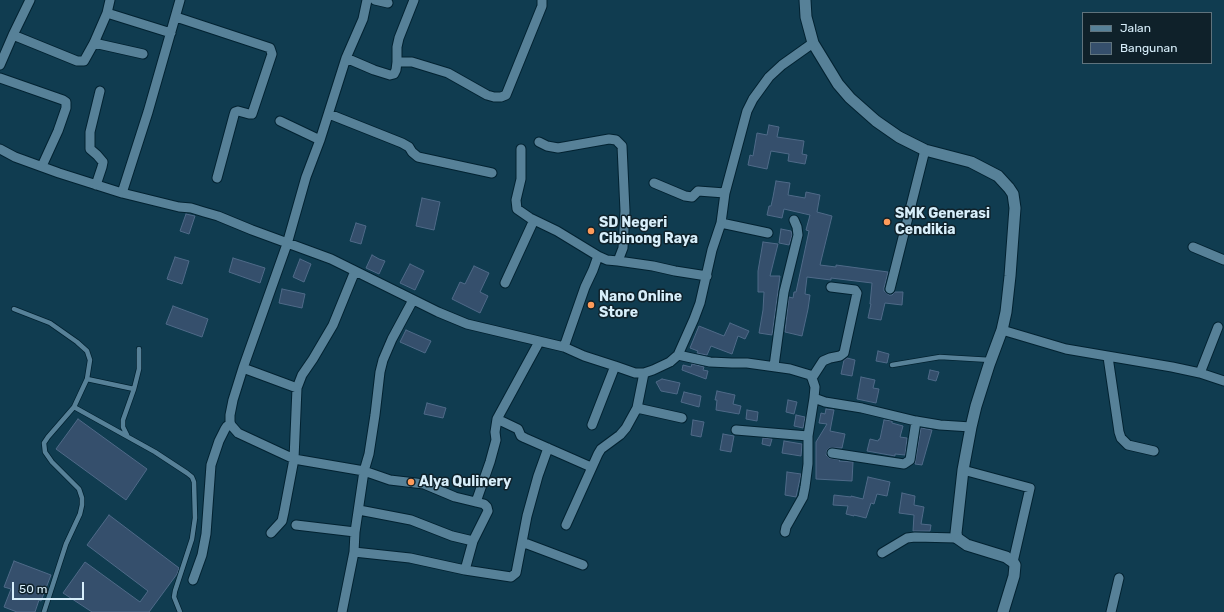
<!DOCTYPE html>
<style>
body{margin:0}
#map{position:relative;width:1224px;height:612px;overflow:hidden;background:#103c50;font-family:Rubik,sans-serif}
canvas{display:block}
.legend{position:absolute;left:1082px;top:12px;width:130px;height:52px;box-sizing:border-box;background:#0f212a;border:1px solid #5f737d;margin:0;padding:5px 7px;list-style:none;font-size:12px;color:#d7eefa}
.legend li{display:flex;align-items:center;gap:8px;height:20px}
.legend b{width:20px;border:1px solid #5f737d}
.scale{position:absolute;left:12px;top:582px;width:72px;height:18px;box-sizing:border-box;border:2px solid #d7eefa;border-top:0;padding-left:5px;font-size:12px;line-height:14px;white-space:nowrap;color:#d7eefa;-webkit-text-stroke:3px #0f212a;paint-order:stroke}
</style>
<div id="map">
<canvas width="1224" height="612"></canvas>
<ul class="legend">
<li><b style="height:5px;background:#578198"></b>Jalan</li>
<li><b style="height:11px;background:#354f6c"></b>Bangunan</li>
</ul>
<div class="scale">50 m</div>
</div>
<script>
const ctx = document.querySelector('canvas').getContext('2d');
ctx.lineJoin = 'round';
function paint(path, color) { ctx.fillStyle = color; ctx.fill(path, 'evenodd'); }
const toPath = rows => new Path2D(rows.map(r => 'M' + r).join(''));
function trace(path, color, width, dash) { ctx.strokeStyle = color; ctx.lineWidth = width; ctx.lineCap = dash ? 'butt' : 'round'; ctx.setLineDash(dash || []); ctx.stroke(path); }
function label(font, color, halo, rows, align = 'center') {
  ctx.font = font + ' Rubik,sans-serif'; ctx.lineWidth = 3; ctx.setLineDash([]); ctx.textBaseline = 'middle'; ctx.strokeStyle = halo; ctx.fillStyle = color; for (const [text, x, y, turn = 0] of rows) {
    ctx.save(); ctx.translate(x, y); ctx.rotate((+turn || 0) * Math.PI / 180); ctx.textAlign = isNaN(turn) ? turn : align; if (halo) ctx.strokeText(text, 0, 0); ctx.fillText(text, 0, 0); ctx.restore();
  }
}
const building = toPath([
 [769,125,779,127,777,137,804,141,802,154,807,155,805,164,788,161,789,154,771,151,767,169,748,165,750,155,753,156,757,133,767,135,769,125],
 [776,181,790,183,788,195,805,198,806,192,820,195,817,212,832,216,820,265,836,267,836,265,888,272,884,288,884,291,889,295,892,295,895,292,903,292,902,305,885,303,881,320,868,318,871,304,870,304,872,283,831,278,831,280,807,277,805,294,810,295,808,309,802,336,785,332,789,297,793,298,794,292,796,292,809,231,806,230,810,215,784,209,782,218,767,215,769,206,771,206,773,197,776,181],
 [422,198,440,202,434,230,416,226,422,198],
 [186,214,195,216,189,234,180,231,186,214],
 [356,223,366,226,361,244,350,241,356,223],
 [781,229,791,231,792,235,789,245,779,243,781,229],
 [763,242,778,244,770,276,780,276,772,335,759,333,763,310,764,292,758,292,758,271,763,242],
 [372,255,379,259,385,261,379,274,366,268,372,255],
 [175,257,189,261,182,284,167,279,175,257],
 [233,258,265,268,260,283,229,272,233,258],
 [300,259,311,264,304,282,293,277,300,259],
 [410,264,424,271,415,290,400,283,410,264],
 [474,266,489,273,480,292,488,296,480,313,452,299,460,282,465,284,474,266],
 [282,289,305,294,302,308,279,303,282,289],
 [173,306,208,319,202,337,166,324,173,306],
 [730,323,749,331,745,339,738,336,732,354,711,346,707,355,697,353,698,351,690,348,699,326,724,336,730,323],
 [406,330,431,341,425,353,400,342,406,330],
 [878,351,889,354,887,363,876,361,878,351],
 [847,358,855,360,852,376,841,374,844,360,847,358],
 [692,364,704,367,703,370,708,371,706,379,682,370,683,365,691,367,692,364],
 [930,370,939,372,936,381,928,379,930,370],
 [861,377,875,380,873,388,879,389,876,403,857,399,861,377],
 [662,379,680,383,677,394,661,391,656,382,662,379],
 [717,391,735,395,733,404,741,406,739,414,716,410,717,400,715,400,717,391],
 [684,392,701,396,699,407,681,402,684,392],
 [788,400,797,402,794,414,786,412,788,400],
 [427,403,446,408,443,418,424,414,427,403],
 [826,409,834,410,830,431,845,434,842,448,829,448,827,450,826,455,829,458,840,460,839,461,853,462,852,481,816,479,816,442,827,424,819,423,821,413,825,414,826,409],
 [747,410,758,412,757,421,746,419,747,410],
 [796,415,805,417,803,428,794,426,796,415],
 [78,419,147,469,126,500,56,449,78,419],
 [693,420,704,422,701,437,691,435,693,420],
 [884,420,892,421,892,423,903,426,900,437,907,438,905,455,895,454,895,456,867,451,870,439,878,441,879,439,880,439,884,420],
 [921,428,932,430,922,465,915,464,921,428],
 [723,434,734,436,731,452,720,450,723,434],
 [763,438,772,439,770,446,762,444,763,438],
 [784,441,802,444,801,456,782,453,784,441],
 [787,472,801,474,796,497,785,495,787,472],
 [868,477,890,482,887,496,877,494,874,504,871,503,866,518,854,515,854,516,846,514,848,506,833,505,834,495,851,497,851,496,863,499,868,477],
 [902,493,915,496,914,505,924,507,921,524,931,525,930,531,913,531,914,515,899,513,902,493],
 [109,515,179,568,177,574,149,612,92,612,63,593,85,562,140,602,148,591,87,545,109,515],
 [14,561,51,575,41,601,39,600,35,612,17,612,4,607,11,589,4,587,14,561]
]);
const service = toPath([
 [14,309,50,323,77,342,87,351,90,360,87,379,74,407,48,437,44,443,45,452,52,462,79,489,82,498,82,505,80,514,66,544,44,612],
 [892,365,940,357,991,360],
 [87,379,134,389,139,369,139,349],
 [74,407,155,452,187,473,192,477,194,482,195,518,192,539,175,591,174,597,180,612],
 [127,435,123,427,123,420,134,389]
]);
const minor = toPath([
 [367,0,363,19,346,58,320,140,306,177,287,244,243,368,233,400,230,415,230,422,231,425,238,433,294,459,364,471,390,480,424,484,455,497,484,504,487,507,488,511,473,541,465,570],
 [375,0,388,3],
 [107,13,171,33],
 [176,17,270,48,272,54,252,114,249,114,238,111,235,112,234,115,217,178],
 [13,35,77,61,84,61,94,43,107,13,110,0],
 [94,43,143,54],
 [346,58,374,70,390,75,394,74,396,70,397,62,412,62,448,73,487,95,494,97,501,97,506,95,542,6,542,0],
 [397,62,397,47,399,38,414,0],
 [0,65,13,35,30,0],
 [0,78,63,100,66,102,66,108,58,131,42,166],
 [329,114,402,143,409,147,412,152,418,157,492,173],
 [280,121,320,140],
 [539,142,547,146,558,148,609,139,616,140,622,146,625,211,623,248,618,261,607,260,598,256,593,270,585,287,564,347],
 [0,149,15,157,59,173,122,193,179,207,191,208,204,212,218,216,252,230,331,259,438,312,467,324,564,347,584,356,615,366,635,373,644,373,653,370,670,362,678,355,694,319,700,303,712,250,721,223,725,193,747,111,753,99,769,77,782,65,813,43],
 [521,149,521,179,516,200,517,209,530,218,557,231,598,256],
 [654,183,685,196,692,197,698,191,725,193],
 [96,185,102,167,103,162,97,155,90,149,90,132,100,91],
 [122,193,148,112,180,0],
 [721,223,768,233],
 [1193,247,1224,260],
 [618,261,653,266,675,271,707,276],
 [505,283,534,220],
 [890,289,925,150],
 [1002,330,1066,349,1172,367,1200,373,1224,381],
 [678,355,710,362,732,363,747,363,790,369,810,375,812,378,815,387,814,398,825,402,862,408,916,421,940,425,971,427],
 [1108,357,1119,432,1121,438,1128,445,1154,451],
 [774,366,784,292,798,235,797,227,794,220],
 [243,368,297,388],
 [1200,373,1218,327],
 [812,378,823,361,830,358,840,356,844,353,857,293,855,290,831,287],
 [637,408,682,418],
 [497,419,518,429,521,436,525,438,591,467],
 [592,425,615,366],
 [736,430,808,436],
 [832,453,904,464,910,460,916,421],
 [963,470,1030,488,1013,562],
 [476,502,490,462,496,440,495,432,497,419,539,342],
 [359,510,411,520,452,536,473,541],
 [296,525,355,532],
 [566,525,598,454,601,449,620,435,626,428,637,408,644,373],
 [785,532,786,527,803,497,805,487,808,464,808,436,814,398],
 [271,533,282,521,284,512,294,459,297,388,302,375,313,359,333,325,355,271],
 [522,542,527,516,538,476,548,448],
 [354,552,410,558,465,570,511,577,516,573,522,542,583,565],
 [882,553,907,538,915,537,957,538],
 [193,580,202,555,206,534,211,465,219,441,225,429,227,426,231,425],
 [342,612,354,552,355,532,364,471,369,454,375,415,380,372,383,360,392,339,413,300],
 [1111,612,1119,578]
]);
const tertiary = toPath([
 [805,0,806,17,813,43,838,84,850,98,876,121,899,137,925,150,971,162,998,176,1009,188,1013,194,1015,208,1010,276,1006,312,1002,330,989,365,976,406,971,427,963,470,956,533,957,538,967,545,1006,557,1013,562,1015,565,1014,576,1003,612]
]);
const markers = [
 [887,222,4,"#ff9b5a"],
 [591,231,4,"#ff9b5a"],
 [591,305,4,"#ff9b5a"],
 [411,482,4,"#ff9b5a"]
];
const poiNames = [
 ["SMK Generasi",895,214],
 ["Cendikia",895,230],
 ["SD Negeri",599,223],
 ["Cibinong Raya",599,239],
 ["Nano Online",599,297],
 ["Store",599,313],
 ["Alya Qulinery",419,482]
];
paint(building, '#354f6c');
trace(building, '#4f6a88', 1);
trace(service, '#022231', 6);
trace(minor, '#022231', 11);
trace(tertiary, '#022231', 13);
trace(service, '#578198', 4.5);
trace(minor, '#578198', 9);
trace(tertiary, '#578198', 11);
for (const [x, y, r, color] of markers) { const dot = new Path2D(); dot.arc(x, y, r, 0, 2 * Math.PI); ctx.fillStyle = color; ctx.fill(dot); trace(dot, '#0f212a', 1.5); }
label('bold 14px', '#d7eefa', '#0f212a', poiNames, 'left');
</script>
